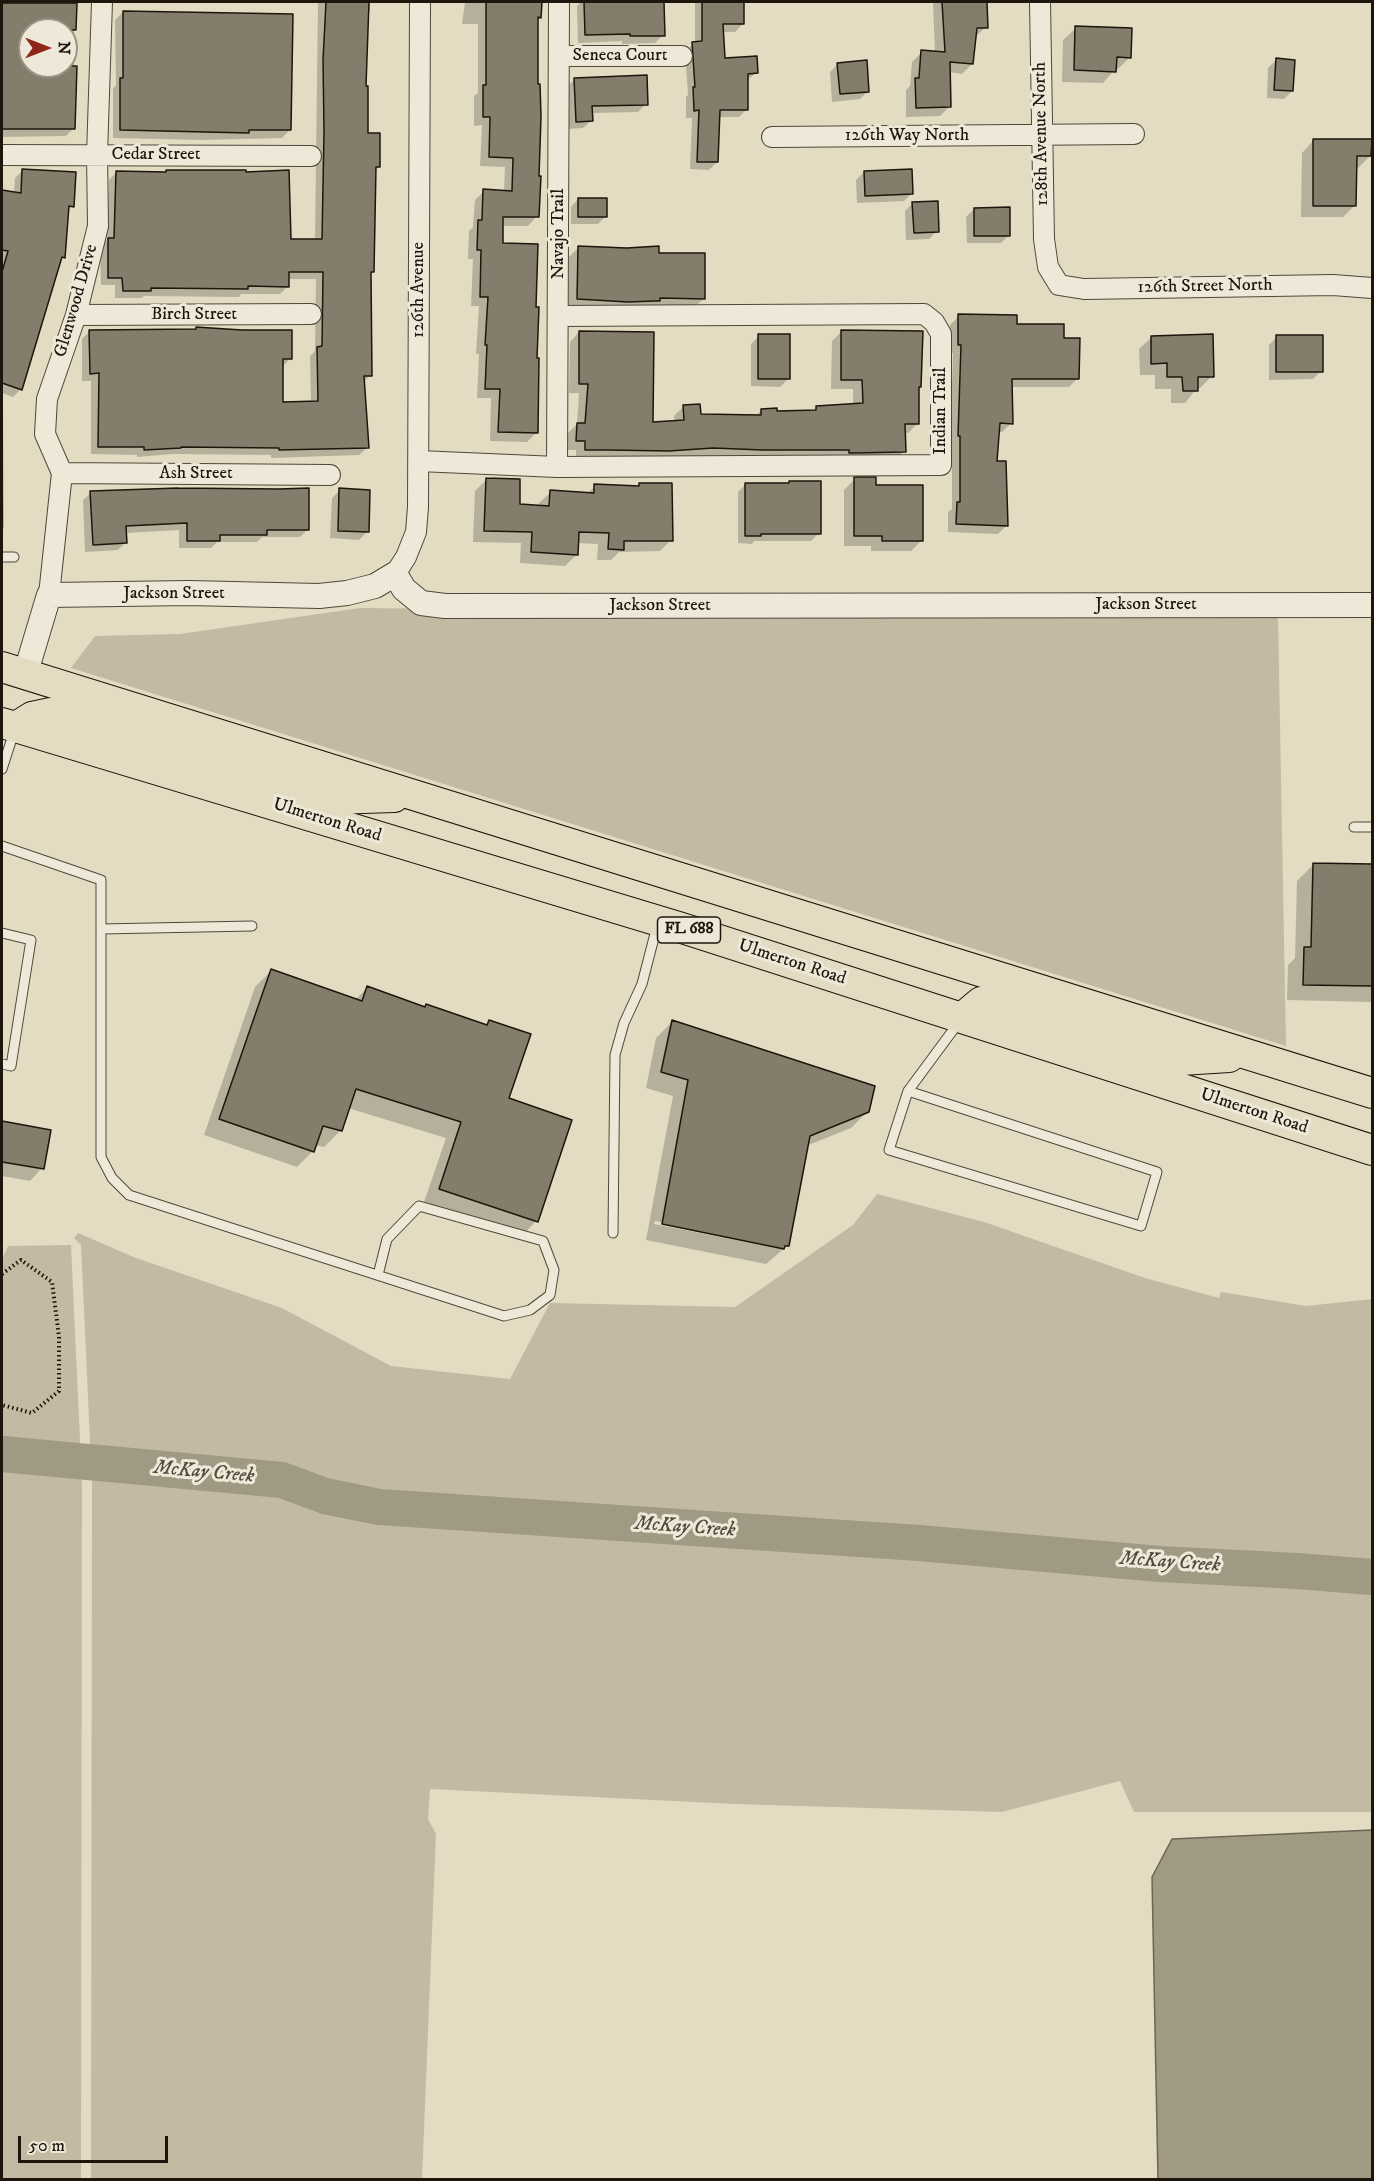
<!DOCTYPE html>
<style>
body{margin:0}
#map{position:relative;width:1374px;height:2181px;overflow:hidden;background:#e3dcc2;font-family:"IM FELL DW Pica",serif}
canvas{display:block}
.frame{position:absolute;inset:0;border:3px solid #1e160c;pointer-events:none}
.north{position:absolute;left:18px;top:18px;width:60px;height:60px;box-sizing:border-box;background:#ede8d7;border:2px solid #9a9486;border-radius:50%;rotate:90deg;font-size:16px;font-weight:700;line-height:24px;text-align:center;color:#1e160c}
.north::after{content:'';display:block;margin:auto;width:21px;height:27px;background:#8f2418;clip-path:polygon(50% 0,100% 100%,50% 72%,0 100%)}
.scale{position:absolute;left:18px;top:2136px;width:150px;height:27px;box-sizing:border-box;border:3px solid #1e160c;border-top:0;padding-left:8px;font-size:18px;line-height:21px;white-space:nowrap;color:#1e160c;-webkit-text-stroke:4px #ede8d7;paint-order:stroke}
</style>
<div id="map">
<canvas width="1374" height="2181"></canvas>
<div class="frame"></div>
<div class="north">N</div>
<div class="scale">50 m</div>
</div>
<script>
const ctx = document.querySelector('canvas').getContext('2d');
ctx.lineJoin = 'round';
function paint(path, color) { ctx.fillStyle = color; ctx.fill(path, 'evenodd'); }
const toPath = rows => new Path2D(rows.map(r => 'M' + r).join(''));
function trace(path, color, width, dash) { ctx.strokeStyle = color; ctx.lineWidth = width; ctx.lineCap = dash ? 'butt' : 'round'; ctx.setLineDash(dash || []); ctx.stroke(path); }
function label(font, color, halo, rows, align = 'center') {
  ctx.font = font + ' "IM FELL DW Pica",serif'; ctx.lineWidth = 6; ctx.setLineDash([]); ctx.textBaseline = 'middle'; ctx.strokeStyle = halo; ctx.fillStyle = color; for (const [text, x, y, turn = 0] of rows) {
    ctx.save(); ctx.translate(x, y); ctx.rotate((+turn || 0) * Math.PI / 180); ctx.textAlign = isNaN(turn) ? turn : align; if (halo) ctx.strokeText(text, 0, 0); ctx.fillText(text, 0, 0); ctx.restore();
  }
}
const green = toPath([
 [360,608,1278,618,1286,1046,71,668,95,636,180,634],
 [877,1194,984,1222,1145,1278,1219,1298,1221,1292,1306,1306,1372,1299,1372,1812,1134,1812,1120,1781,1002,1812,735,1804,430,1789,428,1819,436,1834,422,2179,91,2179,92,1484,81,1245,74,1238,78,1233,136,1258,282,1308,391,1366,510,1379,550,1303,735,1307,853,1225],
 [71,1245,82,1484,81,2179,2,2179,2,1260,8,1246]
]);
const water = toPath([
 [1372,1830,1372,2179,1158,2179,1152,1877,1172,1839,1372,1830]
]);
const shadow = toPath([
 [2,2,74,2,74,128,66,136,2,137],
 [30,30,66,30,66,66,30,66],
 [318,2,370,2,370,11,367,14,365,87,366,134,378,166,374,170,372,271,370,274,370,375,363,383,367,448,359,455,271,458,271,455,173,454,137,457,137,455,91,454,91,381,82,381,82,339,90,331,194,331,197,328,291,358,283,366,281,404,311,403,310,356,315,351,316,279,288,279,288,286,280,294,241,294,239,297,144,296,141,298,115,298,115,285,101,285,100,247,107,240,109,180,117,172,164,174,167,171,290,240,315,240],
 [465,2,540,2,540,17,537,20,537,216,528,226,501,226,501,245,535,359,537,432,527,442,490,441,491,398,477,398,479,354,476,354,479,306,471,306,473,259,468,259,469,231,473,227,475,200,484,191,504,192,505,167,480,166,482,125,474,126,474,96,478,93,478,24,462,24],
 [581,2,663,2,663,35,655,43,622,44,622,41,578,43,577,6],
 [695,2,743,2,743,24,735,32,722,32,724,59,757,72,747,80,747,109,739,117,718,117,717,162,709,170,690,169,692,118,686,118,686,97,688,95,685,51,695,43],
 [933,2,985,2,986,27,975,37,972,64,962,74,949,72,950,106,940,116,906,117,906,90,910,86,912,62,922,52,935,53],
 [123,12,290,130,282,138,204,140,113,138,113,88,116,85,115,20],
 [1076,28,1130,57,1118,69,1115,69,1103,83,1062,82,1063,40],
 [1276,60,1292,91,1284,99,1267,98,1268,68],
 [838,64,868,91,860,99,832,102,830,72],
 [575,79,646,104,638,112,591,113,591,121,583,128,568,129,567,87],
 [1314,140,1370,156,1358,168,1355,168,1355,205,1343,217,1301,217,1302,153],
 [23,170,72,206,67,211,63,257,59,261,21,389,13,397,2,393,2,192,14,193,15,178],
 [864,172,912,193,904,201,857,203,856,180],
 [578,199,606,216,598,224,571,224,571,207],
 [913,203,937,231,929,239,906,240,905,211],
 [974,209,1009,235,1001,243,967,243,966,217],
 [579,247,658,254,704,298,694,308,568,308,569,257],
 [959,316,1015,325,1063,340,1078,378,1069,387,1011,387,1011,423,1002,432,997,432,996,462,1007,525,998,534,948,532,948,512,952,509,952,445,950,445,953,353,950,353,950,325],
 [579,332,652,423,675,422,674,416,684,406,699,416,755,416,762,410,776,413,812,412,817,407,853,405,853,389,831,389,832,341,841,332,917,388,918,423,908,433,904,433,904,451,895,461,576,459,576,450,567,450,567,434,577,424,579,393,569,393,570,342],
 [759,336,788,379,780,387,751,386,751,344],
 [1152,337,1212,376,1200,388,1197,388,1185,403,1171,403,1171,389,1155,389,1155,375,1140,375,1139,349],
 [1277,337,1321,371,1313,379,1269,380,1269,345],
 [2,407,3,407,4,528,2,530],
 [855,479,874,486,922,540,911,551,871,551,871,546,844,546,844,490],
 [486,480,518,506,539,507,539,503,551,492,587,494,595,486,637,487,640,484,671,540,660,551,619,552,611,560,597,560,598,544,577,543,576,555,565,566,520,563,521,543,473,542,475,491],
 [746,484,819,533,811,541,754,541,752,544,738,543,738,492],
 [340,490,367,532,359,540,330,538,332,498],
 [91,493,308,529,300,537,262,537,257,542,217,542,211,548,179,548,179,530,125,533,126,542,118,550,85,552,83,500],
 [1313,865,1372,866,1372,1002,1287,1000,1288,965,1295,958,1297,881],
 [271,971,355,1000,367,988,424,1008,485,1026,490,1021,536,1221,520,1238,423,1205,446,1138,348,1108,340,1131,324,1147,315,1145,313,1151,297,1167,204,1135,255,987],
 [672,1022,868,1111,851,1128,806,1146,787,1246,766,1264,646,1240,673,1096,646,1088,656,1038],
 [655,1221,776,1245,776,1248,654,1224],
 [2,1123,49,1132,42,1168,30,1181,2,1176]
]);
const river = toPath([
 [2,1454,282,1480,325,1496,379,1507,919,1543,1160,1564,1297,1571,1372,1577]
]);
const building = toPath([
 [326,2,369,2,366,86,368,86,368,133,380,133,380,167,376,167,374,272,371,272,372,376,364,376,369,448,279,450,279,448,181,447,181,448,144,450,144,447,98,447,99,373,90,374,89,330,196,329,196,327,242,330,292,330,292,359,283,359,283,402,318,401,317,347,322,346,323,272,289,272,289,287,248,286,248,289,151,288,151,291,123,291,122,278,108,278,108,238,114,238,116,171,166,172,166,170,246,170,246,172,289,170,291,239,322,239,324,132,323,60,326,2],
 [486,2,542,2,541,18,538,17,538,84,540,84,541,117,539,176,541,176,539,217,503,217,503,243,538,244,536,307,539,307,537,358,539,358,538,433,498,432,500,389,485,389,487,345,485,345,488,297,480,297,481,250,477,250,478,220,482,220,483,189,512,191,513,158,489,157,490,117,483,117,483,85,486,85,486,2],
 [584,2,664,2,665,36,630,36,630,34,585,35,584,2],
 [702,2,744,2,744,24,723,24,725,58,757,56,758,73,748,74,748,110,720,110,718,162,697,162,699,110,694,111,693,87,695,87,692,42,702,41,702,2],
 [942,2,987,2,988,28,977,28,973,64,950,62,951,107,916,108,915,78,919,78,921,50,945,52,942,2],
 [2,3,77,3,76,30,30,30,30,66,77,66,75,129,2,129,2,3],
 [123,11,293,14,291,130,249,130,249,133,120,130,120,78,123,78,123,11],
 [1075,26,1132,28,1131,58,1117,57,1116,72,1074,70,1075,26],
 [1276,58,1295,60,1293,91,1274,90,1276,58],
 [867,60,869,92,840,94,837,63,867,60],
 [647,75,648,105,592,106,593,121,576,122,574,78,647,75],
 [1313,139,1372,139,1371,156,1357,156,1356,206,1313,206,1313,139],
 [22,169,76,172,74,207,69,206,65,258,62,257,22,390,2,383,2,272,8,251,2,250,2,190,21,193,22,169],
 [912,169,913,194,865,196,864,171,912,169],
 [578,198,607,198,607,217,578,217,578,198],
 [938,201,939,232,914,233,912,202,938,201],
 [1010,207,1010,236,974,236,974,208,1010,207],
 [578,246,627,248,659,246,659,253,705,253,705,299,660,298,660,301,655,301,628,302,577,299,578,246],
 [958,314,1017,315,1017,324,1064,324,1064,338,1080,338,1079,379,1012,379,1013,424,1000,423,997,461,1006,461,1008,526,956,524,957,502,960,502,960,436,958,436,961,345,958,345,958,314],
 [841,330,923,331,921,387,919,387,919,424,905,424,906,452,855,453,849,453,849,450,763,450,713,448,669,451,607,450,585,450,585,441,576,441,577,423,585,423,588,384,579,384,579,331,654,332,653,422,684,420,683,405,700,404,701,414,761,415,761,409,777,408,777,411,816,410,816,406,863,403,862,380,841,380,841,330],
 [758,334,790,334,790,379,758,379,758,334],
 [1213,334,1214,377,1198,377,1198,391,1183,391,1182,377,1167,377,1167,363,1151,364,1151,336,1213,334],
 [1276,335,1323,335,1323,372,1276,372,1276,335],
 [854,477,876,477,876,485,923,485,923,541,882,541,882,536,854,536,854,477],
 [486,478,520,479,520,504,549,506,550,490,594,493,594,484,639,486,639,483,672,483,673,541,624,541,624,550,608,549,609,533,579,532,578,555,531,552,532,532,484,531,486,478],
 [789,481,821,481,821,534,761,534,761,536,745,536,745,483,789,483,789,481],
 [178,488,279,489,309,488,309,530,267,530,267,535,220,535,220,541,187,541,187,523,126,526,127,543,93,545,90,491,178,488],
 [339,488,370,490,369,532,338,531,339,488],
 [1313,863,1372,864,1372,986,1303,985,1304,947,1311,947,1313,863],
 [271,969,362,1001,367,986,425,1007,426,1004,487,1025,489,1020,531,1034,509,1098,572,1120,538,1222,439,1189,461,1122,356,1089,342,1131,323,1126,314,1152,219,1119,271,969],
 [672,1020,875,1086,869,1112,810,1136,789,1246,785,1246,784,1249,662,1224,688,1080,661,1072,672,1020],
 [2,1121,51,1130,44,1169,2,1162,2,1121]
]);
const path = toPath([
 [2,1274,21,1260,52,1282,59,1337,59,1391,32,1413,2,1405]
]);
const service = toPath([
 [2,557,14,557],
 [2,769,14,732],
 [1354,827,1372,827],
 [2,846,101,880,101,1157,112,1178,129,1195,504,1316,530,1310,550,1295,554,1270,543,1241,419,1206,387,1239,378,1275],
 [101,929,252,926],
 [2,933,31,940,11,1066,2,1064],
 [908,1091,1157,1172,1141,1226,889,1150,908,1091,959,1022],
 [613,1233,615,1055,624,1023,642,984,657,926]
]);
const minor = toPath([
 [1040,2,1044,239,1048,267,1059,285,1084,289,1333,285,1372,288],
 [559,56,682,56],
 [772,137,1134,134],
 [2,155,311,156],
 [76,315,311,314],
 [419,461,557,467,941,465,941,334,934,322,924,314,559,316],
 [557,467,559,2],
 [62,473,330,475],
 [395,574,406,557,416,532,418,507,420,2],
 [49,595,62,473,45,434,47,399,76,315,98,226,97,155,102,2]
]);
const tertiary = toPath([
 [25,675,49,595,189,593,319,596,347,593,375,586,395,574,404,589,421,603,445,606,1372,605]
]);
const primary = toPath([
 [2,667,1372,1093],
 [2,723,682,928,1372,1150],
 [16,727,32,717,51,713,66,715,333,799,394,797],
 [962,1018,981,1002,1181,1060,1229,1057]
]);
const shields = [
 [689,930,63]
];
const shieldNames = [
 ["FL 688",689,930]
];
const streetNames = [
 ["Seneca Court",620,56],
 ["128th Avenue North",1042,134,-91],
 ["126th Way North",907,136],
 ["Cedar Street",156,155],
 ["Navajo Trail",559,234,-90],
 ["126th Street North",1205,287,-1],
 ["126th Avenue",419,290,-90],
 ["Glenwood Drive",77,301,-74],
 ["Birch Street",194,315],
 ["Indian Trail",941,411,-90],
 ["Ash Street",196,474],
 ["Jackson Street",174,594],
 ["Jackson Street",1146,605],
 ["Jackson Street",660,606],
 ["Ulmerton Road",327,821,17],
 ["Ulmerton Road",792,963,18],
 ["Ulmerton Road",1254,1112,18]
];
const waterNames = [
 ["McKay Creek",204,1473,5],
 ["McKay Creek",685,1528,4],
 ["McKay Creek",1170,1563,4]
];
paint(green, '#c2baa3');
paint(water, '#a09984');
trace(water, '#6c6554', 1.5);
paint(shadow, '#0003');
trace(river, '#a09984', 36);
paint(building, '#847d6b');
trace(building, '#1e160c', 1.5);
trace(service, '#4f483a', 11);
trace(minor, '#4f483a', 22);
trace(tertiary, '#4f483a', 26);
trace(primary, '#1e160c', 32);
trace(path, '#1e160c', 4, [1.5, 3]);
trace(service, '#ede8d7', 9);
trace(minor, '#ede8d7', 20);
trace(tertiary, '#ede8d7', 24);
trace(primary, '#e3dcc2', 30);
for (const [x, y, w] of shields) { const box = new Path2D(); box.roundRect(x - w / 2, y - 13, w, 26, 4.5); ctx.fillStyle = '#ede8d7'; ctx.fill(box); trace(box, '#1e160c', 1.5); }
label('bold 16px', '#1e160c', null, shieldNames);
label('18px', '#1e160c', '#ede8d7', streetNames);
label('italic 20px', '#524a3c', '#ede8d7', waterNames);
</script>
